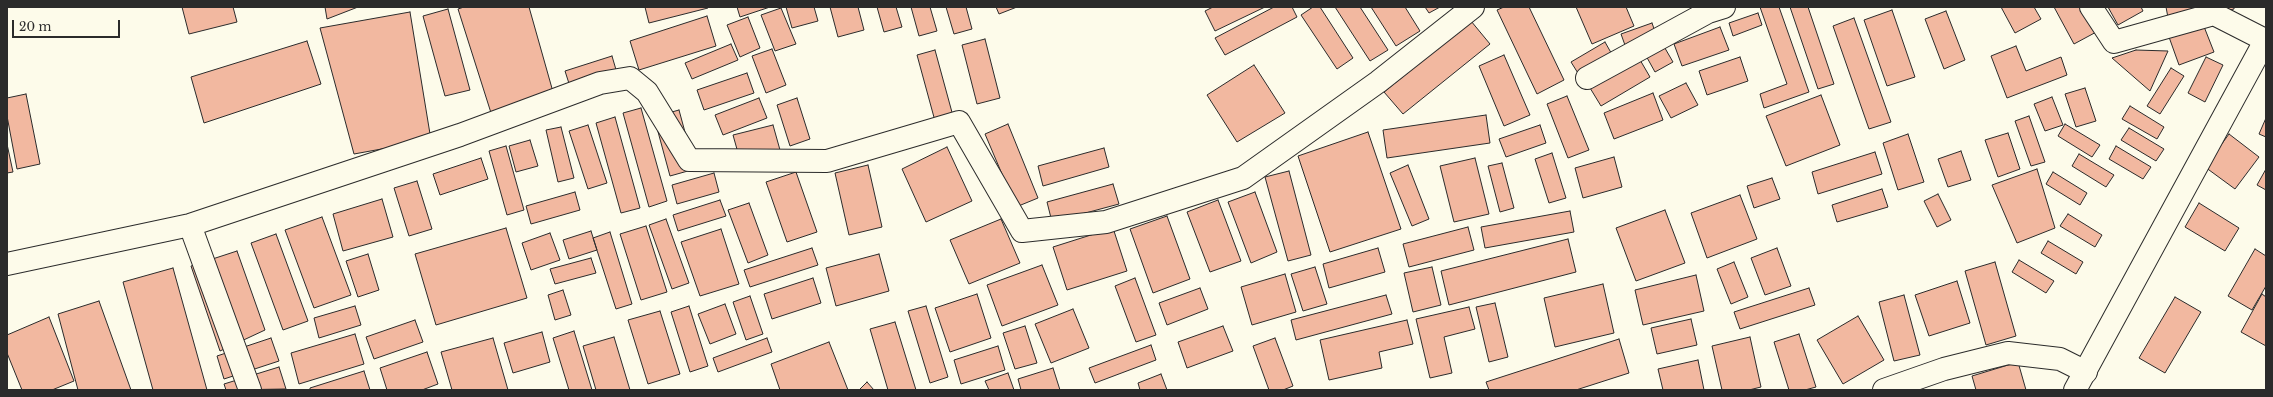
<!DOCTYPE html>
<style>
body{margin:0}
#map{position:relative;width:2273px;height:397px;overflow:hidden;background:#fdfbea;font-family:"Libre Baskerville",serif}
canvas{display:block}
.frame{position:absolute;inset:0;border:8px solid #2b2b2b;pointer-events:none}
.scale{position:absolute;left:12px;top:20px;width:108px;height:18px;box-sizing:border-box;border:2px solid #2b2b2b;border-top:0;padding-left:5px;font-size:12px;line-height:14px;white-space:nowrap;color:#2b2b2b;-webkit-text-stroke:3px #fdfbea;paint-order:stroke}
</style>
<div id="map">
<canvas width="2273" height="397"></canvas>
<div class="frame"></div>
<div class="scale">20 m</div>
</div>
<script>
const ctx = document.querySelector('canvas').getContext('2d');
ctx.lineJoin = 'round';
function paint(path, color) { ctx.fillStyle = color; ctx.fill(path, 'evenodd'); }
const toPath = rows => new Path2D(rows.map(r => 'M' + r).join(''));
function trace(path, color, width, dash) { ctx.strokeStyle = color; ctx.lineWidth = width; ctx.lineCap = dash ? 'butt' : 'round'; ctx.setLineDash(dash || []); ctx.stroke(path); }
const building = toPath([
 [182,7,233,7,237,22,189,34,182,7],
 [325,7,358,7,327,19,325,7],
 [464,7,529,7,555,99,492,116,458,9,464,7],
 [645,7,708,7,708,8,649,23,645,7],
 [737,7,770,7,740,17,737,7],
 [786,7,814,7,818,21,792,28,786,7],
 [830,7,858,7,864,30,838,37,830,7],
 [877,7,896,7,902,27,884,32,877,7],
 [911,7,930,7,937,31,919,36,911,7],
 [946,7,966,7,972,29,954,34,946,7],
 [996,7,1017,7,999,14,996,7],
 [1213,7,1265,7,1215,31,1205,11,1213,7],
 [1274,7,1292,7,1297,17,1225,55,1215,38,1274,7],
 [1313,7,1320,7,1353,58,1337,69,1301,15,1313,7],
 [1335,7,1360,7,1388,50,1370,61,1335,7],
 [1371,7,1405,7,1420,31,1396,46,1371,7],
 [1425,7,1440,7,1429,13,1425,7],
 [1504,7,1529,7,1564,80,1537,94,1497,10,1504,7],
 [1576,7,1626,7,1634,26,1592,44,1576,7],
 [1760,7,1779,7,1809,92,1764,108,1760,94,1787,84,1760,7],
 [1790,7,1808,7,1834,84,1818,89,1790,7],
 [2001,7,2034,7,2041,19,2015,33,2001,7],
 [2054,7,2087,7,2100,30,2074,44,2054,7],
 [2108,7,2141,7,2143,11,2118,25,2108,7],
 [2166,7,2234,7,2234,9,2169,23,2166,7],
 [781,8,796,44,775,51,761,15,781,8],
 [448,9,470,90,445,96,423,16,448,9],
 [1892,10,1915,77,1887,86,1864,20,1892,10],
 [1946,11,1965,60,1944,69,1925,19,1946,11],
 [410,12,431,140,354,154,320,28,410,12],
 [1758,13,1762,25,1733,36,1729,23,1758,13],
 [707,16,716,46,639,70,630,41,707,16],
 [748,17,760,48,740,57,727,25,748,17],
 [1854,18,1891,122,1869,129,1833,26,1854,18],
 [1471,21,1490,44,1403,114,1384,92,1471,21],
 [1652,23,1657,37,1626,48,1621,34,1652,23],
 [2203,24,2214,52,2179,65,2169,37,2203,24],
 [1720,27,1729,50,1682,66,1674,44,1720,27],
 [985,39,1000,98,977,104,962,45,985,39],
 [307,41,321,84,204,123,191,77,307,41],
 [1605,42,1614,58,1581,78,1571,62,1605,42],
 [1662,43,1673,62,1655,72,1645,54,1662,43],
 [731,44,738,60,692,79,685,63,731,44],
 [2016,46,2026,71,2061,57,2067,75,2007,98,1991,56,2016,46],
 [772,49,786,85,766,93,752,56,772,49],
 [935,50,953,116,935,121,917,55,935,50],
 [2136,50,2168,51,2150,91,2112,58,2136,50],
 [1636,53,1650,77,1601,106,1587,83,1636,53],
 [1504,55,1530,115,1504,126,1479,66,1504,55],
 [612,56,619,80,573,96,565,71,612,56],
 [1740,57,1748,81,1707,95,1699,71,1740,57],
 [2206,57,2223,65,2205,102,2188,93,2206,57],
 [1254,65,1285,113,1237,142,1207,95,1254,65],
 [2171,68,2184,76,2160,114,2147,106,2171,68],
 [747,73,754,93,704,110,697,90,747,73],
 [1686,83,1698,105,1671,118,1659,96,1686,83],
 [2085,88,2096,121,2076,127,2065,94,2085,88],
 [1653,93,1663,120,1614,139,1604,113,1653,93],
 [26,94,40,164,17,169,7,116,7,98,26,94],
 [1821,95,1840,145,1786,166,1766,116,1821,95],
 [1567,96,1589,150,1568,158,1547,104,1567,96],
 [2052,97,2063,125,2045,131,2034,104,2052,97],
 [759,98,767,118,723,135,715,115,759,98],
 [797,98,810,139,790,146,777,105,797,98],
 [2130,106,2164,127,2157,139,2122,119,2130,106],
 [641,108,667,201,649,207,623,113,641,108],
 [679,110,695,169,670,176,654,117,679,110],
 [1486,115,1490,143,1387,158,1383,130,1486,115],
 [2029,116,2045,162,2031,166,2015,121,2029,116],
 [615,117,640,208,621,213,596,123,615,117],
 [2266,118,2266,137,2259,134,2266,118],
 [1008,124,1038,198,1016,207,985,134,1008,124],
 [2065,124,2100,145,2092,157,2058,136,2065,124],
 [588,125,607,183,588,189,569,131,588,125],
 [773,125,780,150,740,160,733,135,773,125],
 [1540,125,1546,143,1506,157,1499,139,1540,125],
 [561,127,574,178,558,182,546,130,561,127],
 [2129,128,2164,149,2156,161,2121,140,2129,128],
 [1368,132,1401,229,1330,252,1298,156,1368,132],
 [2008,133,2020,169,1998,177,1985,140,2008,133],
 [1908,134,1924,182,1898,190,1883,143,1908,134],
 [2229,134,2259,157,2235,189,2205,167,2229,134],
 [530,140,538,166,516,172,509,146,530,140],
 [7,144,13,172,7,173,7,144],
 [506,146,524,210,507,215,489,151,506,146],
 [2116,146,2151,167,2143,179,2109,159,2116,146],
 [947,147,972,201,926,222,902,169,947,147],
 [1104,148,1109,167,1043,186,1038,166,1104,148],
 [1961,151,1971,180,1948,187,1938,159,1961,151],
 [1875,152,1882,174,1818,194,1812,172,1875,152],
 [1552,153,1566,198,1549,203,1535,159,1552,153],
 [2079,154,2114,175,2106,187,2072,166,2079,154],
 [1614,157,1622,187,1583,198,1575,168,1614,157],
 [481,158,488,179,440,195,433,174,481,158],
 [1475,158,1489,214,1454,222,1440,166,1475,158],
 [1502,163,1514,208,1500,212,1488,166,1502,163],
 [868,165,882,227,849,235,835,173,868,165],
 [1408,165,1429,219,1412,226,1390,173,1408,165],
 [2037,169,2055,228,2017,243,1992,185,2037,169],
 [2266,169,2266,190,2257,185,2266,169],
 [1289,171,1311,255,1288,261,1265,177,1289,171],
 [796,172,817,232,787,242,766,182,796,172],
 [2053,172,2087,193,2080,205,2046,184,2053,172],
 [714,173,719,192,677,204,672,185,714,173],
 [1772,178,1780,199,1754,208,1747,186,1772,178],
 [417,181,432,229,409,236,394,188,417,181],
 [1113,184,1119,204,1052,222,1047,202,1113,184],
 [1882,189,1888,207,1837,222,1832,205,1882,189],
 [575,192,580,210,531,224,526,206,575,192],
 [1255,192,1277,252,1251,263,1228,202,1255,192],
 [1938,194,1951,220,1937,227,1924,201,1938,194],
 [1740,195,1757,239,1707,258,1691,213,1740,195],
 [382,199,393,237,343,251,333,214,382,199],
 [720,200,726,216,678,231,673,215,720,200],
 [1218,200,1241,261,1210,272,1187,212,1218,200],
 [749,203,768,255,748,263,728,210,749,203],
 [2199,203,2239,228,2225,251,2185,227,2199,203],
 [1665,210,1685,263,1636,281,1616,228,1665,210],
 [1570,211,1574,232,1485,248,1481,227,1570,211],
 [2068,214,2102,235,2095,247,2060,226,2068,214],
 [1167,216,1190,279,1153,293,1130,229,1167,216],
 [322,217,351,295,314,308,285,230,322,217],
 [666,219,689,283,672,289,649,225,666,219],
 [1001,219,1020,263,969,284,950,240,1001,219],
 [646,226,667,292,641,300,620,234,646,226],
 [1468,227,1474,250,1409,267,1403,244,1468,227],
 [506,228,527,298,436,325,415,254,506,228],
 [1113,228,1127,271,1067,290,1053,247,1113,228],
 [721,229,739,284,700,296,681,242,721,229],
 [591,231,597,250,569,259,563,240,591,231],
 [610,232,632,304,616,309,593,238,610,232],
 [550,233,560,260,531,270,522,243,550,233],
 [276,234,308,321,283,330,251,243,276,234],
 [1568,239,1576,272,1449,305,1441,271,1568,239],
 [2048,241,2083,262,2076,274,2041,253,2048,241],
 [812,248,818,265,750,287,744,270,812,248],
 [1378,248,1385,272,1329,288,1323,264,1378,248],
 [1777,248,1791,286,1765,295,1751,258,1777,248],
 [2255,249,2266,256,2266,286,2252,310,2228,296,2255,249],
 [237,251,265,330,220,351,191,266,237,251],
 [368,254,379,290,358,297,346,261,368,254],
 [879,254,889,291,836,306,826,268,879,254],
 [591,258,596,273,555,284,550,269,591,258],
 [2019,260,2054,281,2046,293,2012,272,2019,260],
 [1734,262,1748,297,1731,304,1717,269,1734,262],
 [1995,262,2016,336,1986,345,1965,271,1995,262],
 [1042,265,1058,305,1002,326,987,285,1042,265],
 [1315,267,1327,304,1303,311,1291,274,1315,267],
 [1432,267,1441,305,1413,312,1404,273,1432,267],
 [173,268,207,390,153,390,123,282,173,268],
 [1285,274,1296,312,1252,325,1241,287,1285,274],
 [1696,275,1704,311,1643,325,1635,290,1696,275],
 [813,278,821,303,772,319,764,294,813,278],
 [1135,278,1156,335,1136,342,1115,286,1135,278],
 [1957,281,1970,323,1929,336,1915,295,1957,281],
 [1603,284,1614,333,1555,347,1544,298,1603,284],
 [1200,288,1208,309,1167,325,1159,303,1200,288],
 [1809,288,1815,305,1740,329,1734,312,1809,288],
 [563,290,571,315,555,320,548,295,563,290],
 [977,294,991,338,950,352,935,308,977,294],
 [2262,294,2266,297,2266,346,2241,332,2262,294],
 [1386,295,1392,314,1296,340,1291,320,1386,295],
 [1904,295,1920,355,1894,361,1879,302,1904,295],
 [750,296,763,334,746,340,733,302,750,296],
 [2175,297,2201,312,2165,373,2139,358,2175,297],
 [99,301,131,390,78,390,58,314,99,301],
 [1495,303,1508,357,1489,362,1476,307,1495,303],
 [725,304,736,334,710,344,698,314,725,304],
 [355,306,361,325,319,338,314,318,355,306],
 [689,306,708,366,690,372,671,312,689,306],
 [926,306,948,377,930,383,908,311,926,306],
 [1469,307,1475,329,1444,337,1452,373,1430,378,1416,319,1469,307],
 [1073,309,1089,348,1051,363,1035,324,1073,309],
 [660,311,680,374,648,384,628,320,660,311],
 [1858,316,1884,360,1843,384,1817,340,1858,316],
 [49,317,74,381,52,390,22,390,7,353,7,335,49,317],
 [1691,319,1697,345,1657,354,1651,328,1691,319],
 [415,320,423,342,374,359,366,337,415,320],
 [1407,320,1413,344,1379,352,1382,368,1329,380,1320,340,1407,320],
 [895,322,916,390,888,390,870,329,895,322],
 [1025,326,1037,363,1015,369,1003,333,1025,326],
 [1223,326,1233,351,1187,368,1178,342,1223,326],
 [574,331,592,390,569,390,553,338,574,331],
 [542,332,550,362,513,373,504,343,542,332],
 [355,334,364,364,299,384,291,353,355,334],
 [1799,334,1816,387,1805,390,1789,390,1774,342,1799,334],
 [614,337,630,390,596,390,583,346,614,337],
 [1750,337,1761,387,1749,390,1722,390,1712,346,1750,337],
 [271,338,279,361,224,379,217,356,271,338],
 [493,338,508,390,452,390,441,352,493,338],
 [767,338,772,352,718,372,713,358,767,338],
 [1275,338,1293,386,1283,390,1269,390,1253,346,1275,338],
 [1619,339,1629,373,1576,390,1489,390,1486,382,1619,339],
 [829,342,848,390,780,390,771,364,829,342],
 [1151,345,1156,360,1095,383,1089,368,1151,345],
 [998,346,1005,370,961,384,954,360,998,346],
 [427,352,438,384,422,390,387,390,380,368,427,352],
 [1698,360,1704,390,1663,390,1658,369,1698,360],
 [2018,362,2026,390,1976,390,1972,376,2018,362],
 [279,367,286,389,226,390,224,384,279,367],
 [1053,368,1060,390,1021,390,1018,379,1053,368],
 [364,371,370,390,310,390,310,388,364,371],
 [1008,373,1014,390,989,390,985,381,1008,373],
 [1161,374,1167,390,1140,390,1138,383,1161,374],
 [867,382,874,390,859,390,867,382]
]);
const minor = toPath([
 [2091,7,2114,42,2214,14],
 [2211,7,2214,14,2265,40],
 [1587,78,1708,12,1724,7],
 [190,225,250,390],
 [7,264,190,225,460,135,600,83,630,78,647,92,689,160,827,161,959,122,1022,231,1106,222,1243,178,1378,82,1473,7],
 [1884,390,1944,369,2008,353,2060,359,2086,372]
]);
const primary = toPath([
 [2075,390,2266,39]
]);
paint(building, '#f2b8a0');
trace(building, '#2b2b2b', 1);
trace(minor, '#2b2b2b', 24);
trace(primary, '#2b2b2b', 24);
trace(minor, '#fdfbea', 22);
trace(primary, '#fdfbea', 22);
</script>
